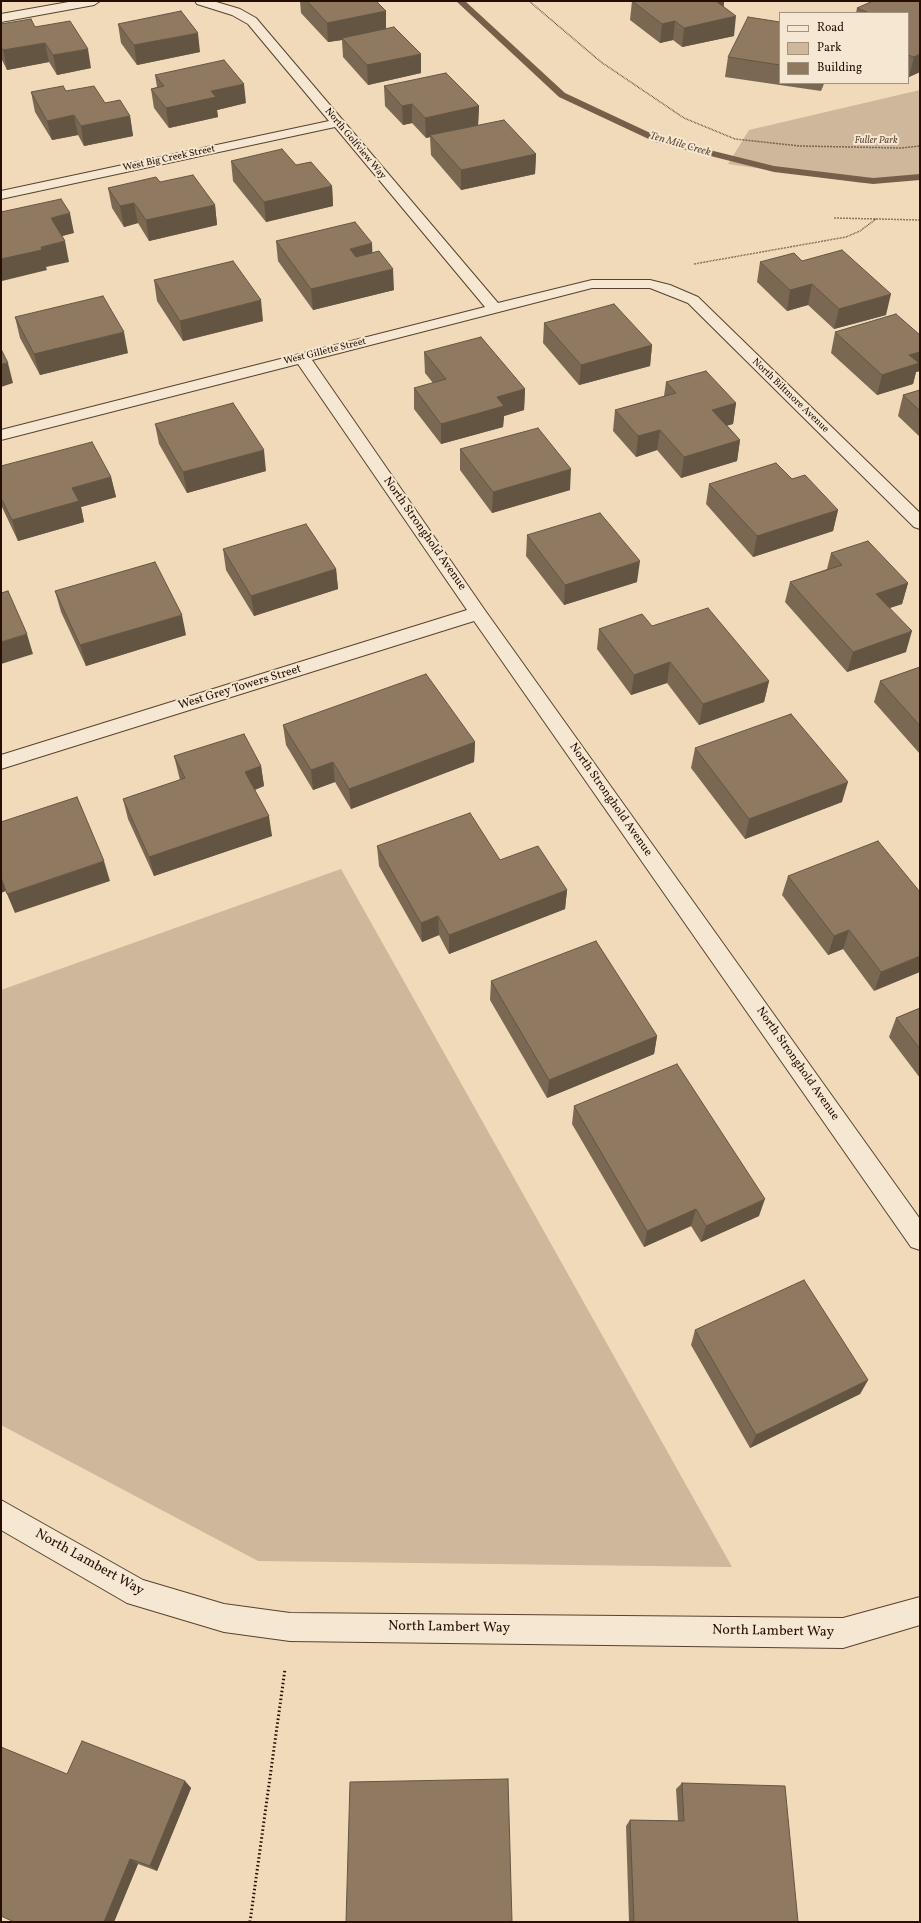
<!DOCTYPE html>
<style>
body{margin:0}
#map{position:relative;width:921px;height:1923px;overflow:hidden;background:#f0dab9;font-family:Vollkorn,serif}
canvas{display:block}
.frame{position:absolute;inset:0;border:2px solid #260f00;pointer-events:none}
.legend{position:absolute;left:779px;top:12px;width:130px;height:72px;box-sizing:border-box;background:#f5e7d2;border:1px solid #a2917e;margin:0;padding:5px 7px;list-style:none;font-size:12px;color:#260f00}
.legend li{display:flex;align-items:center;gap:8px;height:20px}
.legend b{width:20px;border:1px solid #a2917e}
</style>
<div id="map">
<canvas width="921" height="1923"></canvas>
<div class="frame"></div>
<ul class="legend">
<li><b style="height:5px;background:#f5e7d2"></b>Road</li>
<li><b style="height:11px;background:#ceb79a"></b>Park</li>
<li><b style="height:11px;background:#8f7960"></b>Building</li>
</ul>
</div>
<script>
const ctx = document.querySelector('canvas').getContext('2d');
ctx.lineJoin = 'round';
function paint(path, color) { ctx.fillStyle = color; ctx.fill(path, 'evenodd'); }
const toPath = rows => new Path2D(rows.map(r => 'M' + r).join(''));
function trace(path, color, width, dash) { ctx.strokeStyle = color; ctx.lineWidth = width; ctx.lineCap = dash ? 'butt' : 'round'; ctx.setLineDash(dash || []); ctx.stroke(path); }
function label(font, color, halo, rows, align = 'center') {
  ctx.font = font + ' Vollkorn,serif'; ctx.lineWidth = 4; ctx.setLineDash([]); ctx.textBaseline = 'middle'; ctx.strokeStyle = halo; ctx.fillStyle = color; for (const [text, x, y, turn = 0] of rows) {
    ctx.save(); ctx.translate(x, y); ctx.rotate((+turn || 0) * Math.PI / 180); ctx.textAlign = isNaN(turn) ? turn : align; if (halo) ctx.strokeText(text, 0, 0); ctx.fillText(text, 0, 0); ctx.restore();
  }
}
const green = toPath([
 [920,90,920,177,862,183,728,164,749,130],
 [341,869,732,1567,258,1561,1,1425,1,990]
]);
const stream = toPath([
 [456,1,465,1,565,93,661,138,774,166,873,178,920,174,920,180,873,184,774,172,655,142,559,97,456,1]
]);
const pathFar1 = toPath([
 [529,1,601,62,684,118,735,139,800,146,901,148,920,146],
 [834,218,920,220],
 [694,264,846,237,860,231,876,219]
]);
const path = toPath([
 [250,1922,285,1669]
]);
const minor = toPath([
 [74,1,100,1,94,5,1,22,1,14,74,1],
 [195,1,213,1,240,9,256,18,498,303,592,280,650,280,670,285,698,297,920,513,920,529,914,527,688,303,650,288,592,288,312,360,484,609,920,1219,920,1250,911,1247,474,621,1,769,1,755,467,610,298,364,1,440,1,430,485,307,335,127,1,199,1,191,329,121,248,24,232,15,197,4,195,1],
 [1,1500,143,1580,224,1604,290,1613,843,1618,920,1597,920,1625,843,1648,290,1641,224,1632,127,1603,1,1530,1,1500]
]);
const wall = toPath([
 [300,1,376,1,386,11,386,28,421,73,368,85,343,57,342,40,328,42,301,13],
 [632,1,724,1,724,7,734,36,682,47,673,40,660,43,630,20],
 [920,1,920,72,909,77,908,76,908,13,856,13,857,8],
 [780,22,780,83,824,83,821,91,725,77,728,57],
 [1,24,35,27,91,68,57,75,49,62,7,70,1,58],
 [118,24,200,52,137,65,121,43],
 [155,75,246,103,217,110,218,117,169,128,154,108,151,89,157,87],
 [384,86,479,106,478,125,536,154,535,174,461,190,431,155,430,137,426,138,412,123,403,125,385,106],
 [66,91,105,103,130,116,133,136,84,146,78,135,52,140,35,112,31,92],
 [231,161,296,165,332,186,333,206,266,222,233,181],
 [160,182,215,205,217,225,149,241,138,223,124,227,112,208,108,188],
 [276,241,373,253,394,290,313,310,278,261],
 [802,261,886,315,834,329,808,305,787,311,757,282,760,262],
 [154,280,263,321,183,341,157,301],
 [15,317,128,353,40,375,20,338],
 [544,323,652,345,650,366,579,385,543,343],
 [835,332,920,335,920,371,916,372,913,384,877,395,831,353],
 [424,352,525,389,524,410,504,416,503,427,441,444,414,409,414,388,433,383,425,373],
 [666,382,736,403,733,424,727,425,740,440,737,461,681,478,657,450,636,457,613,431,615,410,664,396],
 [920,390,920,437,898,416,903,395],
 [155,424,266,471,187,493,159,444],
 [460,449,570,490,492,513,460,470],
 [1,466,111,477,116,497,81,507,84,522,18,541,1,505],
 [792,479,838,510,833,531,753,557,706,504,709,484],
 [527,535,637,582,564,605,526,556],
 [223,549,336,569,338,589,254,616,226,570],
 [831,553,908,583,902,604,890,608,906,652,847,672,785,602,790,582,827,569],
 [55,591,186,635,86,666,61,612],
 [652,626,769,681,764,702,699,725,667,683,631,695,597,649,599,629],
 [920,667,920,754,874,702,880,681],
 [283,725,475,742,474,762,351,809,335,782,313,790,286,745],
 [695,748,842,802,745,839,691,768],
 [174,756,261,766,264,786,255,790,272,836,154,876,128,819,123,799,180,780],
 [377,846,500,860,567,890,565,909,449,954,439,935,422,942,379,866],
 [788,876,920,892,874,991,843,949,828,955,782,895],
 [491,981,657,1036,654,1054,547,1098,490,1000],
 [920,1008,920,1078,889,1037,896,1018],
 [574,1106,759,1216,701,1242,691,1226,644,1247,572,1124],
 [695,1330,868,1380,860,1394,750,1448,691,1345],
 [67,1774,185,1781,191,1788,157,1871,138,1864,114,1922,14,1922],
 [682,1783,798,1922,629,1922,626,1826,630,1820,678,1821,676,1789]
]);
const shadedWall = toPath([
 [713,1,724,1,722,16],
 [386,11,386,30,342,38,342,40,328,42,327,23],
 [736,16,734,36,682,47,684,28],
 [675,21,673,40,660,43,662,24],
 [198,33,200,52,137,65,134,45],
 [45,43,49,62,7,70,3,50],
 [88,49,91,68,57,75,53,55],
 [421,54,421,73,368,85,367,65],
 [920,54,920,72,909,77,914,57],
 [823,83,824,83,821,91],
 [244,84,246,103,217,110,218,117,169,128,166,108,211,91],
 [412,104,412,123,403,125,402,106],
 [479,106,478,126,430,135,430,137,426,138,425,118],
 [74,115,78,135,52,140,47,121],
 [130,116,133,136,84,146,81,126],
 [536,154,535,174,461,190,461,170],
 [332,186,333,206,266,222,264,202],
 [134,203,138,223,124,227,120,206],
 [215,205,217,225,149,241,146,220],
 [70,213,74,233,55,238,51,218],
 [65,241,69,262,46,267,47,270,2,281,1,259,41,247],
 [372,243,373,264,351,269,350,249],
 [393,269,394,290,313,310,311,289],
 [812,284,808,305,787,311,790,290],
 [891,294,886,315,834,329,839,309],
 [261,300,263,321,183,341,180,321],
 [124,332,128,353,40,375,34,354],
 [652,345,650,366,579,385,581,365],
 [920,352,920,371,916,372,913,384,877,395,882,375,909,355],
 [8,363,13,383,1,387,1,364],
 [525,389,524,410,504,416,503,427,441,444,441,424,497,397],
 [736,403,733,424,709,431,712,410],
 [660,430,657,450,636,457,638,436],
 [740,440,737,461,681,478,684,457],
 [264,450,266,471,187,493,183,472],
 [571,469,570,490,492,513,493,492],
 [111,477,116,497,81,507,84,522,18,541,12,520,72,488],
 [838,510,833,531,753,557,757,536],
 [640,561,637,582,564,605,565,585],
 [336,569,338,589,254,616,251,596],
 [908,583,902,604,870,614,876,594],
 [182,615,186,635,86,666,80,645],
 [912,631,906,652,847,672,853,652],
 [27,634,33,654,1,664,1,642],
 [670,662,667,683,631,695,634,675],
 [769,681,764,702,699,725,703,704],
 [475,742,474,762,351,809,349,789],
 [333,762,335,782,313,790,311,770],
 [261,766,264,786,249,792,245,772],
 [848,782,842,802,745,839,749,819],
 [269,816,272,836,154,876,149,857],
 [104,861,110,881,15,913,7,894],
 [1,877,6,891,1,893],
 [567,890,565,909,449,954,449,935],
 [438,916,439,935,422,942,421,923],
 [849,930,843,949,828,955,834,936],
 [920,956,920,972,874,991,881,972],
 [657,1036,654,1054,547,1098,549,1080],
 [765,1199,759,1216,701,1242,706,1226],
 [696,1209,691,1226,644,1247,647,1231],
 [868,1380,860,1394,750,1448,756,1435],
 [185,1781,191,1788,157,1871,150,1866],
 [130,1859,138,1864,114,1922,104,1922]
]);
const building = toPath([
 [307,1,376,1,386,11,327,23,307,1],
 [632,1,716,1,736,16,684,28,675,21,662,24,632,1],
 [873,1,920,1,920,54,914,57,908,55,908,13,869,13,857,8,873,1],
 [181,11,198,33,134,45,118,24,181,11],
 [748,17,780,22,780,65,728,57,748,17],
 [31,19,35,27,70,21,88,49,53,55,45,43,3,50,1,47,1,24,31,19],
 [394,27,421,54,367,65,342,38,394,27],
 [224,60,244,84,211,91,216,97,166,108,151,89,164,86,155,75,224,60],
 [446,73,479,106,425,118,412,104,402,106,384,86,446,73],
 [63,86,66,91,94,86,105,103,120,100,130,116,81,126,74,115,47,121,31,92,63,86],
 [504,120,536,154,461,170,430,135,504,120],
 [282,149,296,165,311,162,332,186,264,202,231,161,282,149],
 [193,175,215,205,146,220,134,203,120,206,108,188,156,177,160,182,193,175],
 [61,199,70,213,51,218,65,241,41,247,42,250,1,259,1,212,61,199],
 [355,222,372,243,350,249,356,257,379,251,393,269,311,289,276,241,355,222],
 [842,250,891,294,839,309,812,284,790,290,760,262,794,253,802,261,842,250],
 [233,261,261,300,180,321,154,280,233,261],
 [103,296,124,332,34,354,15,317,103,296],
 [614,304,652,345,581,365,544,323,614,304],
 [896,314,920,335,920,352,909,355,919,363,882,375,835,332,896,314],
 [481,337,525,389,497,397,504,406,441,424,414,388,446,379,424,352,481,337],
 [1,349,8,363,1,364,1,349],
 [706,371,736,403,712,410,740,440,684,457,660,430,638,436,615,410,676,393,666,382,706,371],
 [920,390,920,411,903,395,920,390],
 [233,403,264,450,183,472,155,424,233,403],
 [538,428,571,469,493,492,460,449,538,428],
 [92,442,111,477,72,488,79,501,12,520,1,498,1,466,92,442],
 [776,463,792,479,805,475,838,510,757,536,709,484,776,463],
 [600,513,640,561,565,585,527,535,600,513],
 [306,524,336,569,251,596,223,549,306,524],
 [868,541,908,583,876,594,912,631,853,652,790,582,842,565,831,553,868,541],
 [155,562,182,615,80,645,55,591,155,562],
 [8,591,27,634,1,642,1,593,8,591],
 [708,608,769,681,703,704,670,662,634,675,599,629,642,614,652,626,708,608],
 [920,667,920,726,880,681,920,667],
 [426,674,475,742,349,789,333,762,311,770,283,725,426,674],
 [791,714,848,782,749,819,695,748,791,714],
 [244,734,261,766,245,772,269,816,149,857,123,799,185,778,174,756,244,734],
 [77,797,104,861,7,894,1,877,1,822,77,797],
 [470,813,500,860,538,846,567,890,449,935,438,916,421,923,377,846,470,813],
 [878,841,920,892,920,956,881,972,849,930,834,936,788,876,878,841],
 [596,941,657,1036,549,1080,491,981,596,941],
 [920,1008,920,1049,896,1018,920,1008],
 [677,1064,765,1199,706,1226,696,1209,647,1231,574,1106,677,1064],
 [804,1280,868,1380,756,1435,695,1330,804,1280],
 [82,1741,185,1781,150,1866,130,1859,104,1922,14,1922,1,1916,1,1747,67,1774,82,1741],
 [508,1779,512,1922,346,1922,350,1782,508,1779],
 [682,1783,785,1786,798,1922,634,1922,630,1820,684,1821,682,1783]
]);
const farParknames = [
 ["Fuller Park",876,141]
];
const farStreetnames = [
 ["North Golfview Way",355,144,50],
 ["West Big Creek Street",169,159,-12],
 ["West Gillette Street",325,352,-14],
 ["North Biltmore Avenue",790,396,44]
];
const farWaternames = [
 ["Ten Mile Creek",680,145,16]
];
const streetNames = [
 ["North Stronghold Avenue",424,534,55],
 ["West Grey Towers Street",240,688,-17],
 ["North Stronghold Avenue",610,800,55],
 ["North Stronghold Avenue",797,1064,55]
];
const nearStreetnames = [
 ["North Lambert Way",89,1563,29],
 ["North Lambert Way",449,1628,1],
 ["North Lambert Way",773,1632,1]
];
paint(green, '#ceb79a');
paint(stream, '#765f49');
trace(minor, '#58422e', 2);
trace(pathFar1, '#260f00', 1.5, [0.5, 1]);
trace(path, '#260f00', 3, [1.5, 2.5]);
paint(minor, '#f5e7d2');
paint(wall, '#7b6853');
paint(shadedWall, '#645543');
paint(building, '#8f7960');
trace(building, '#645543', 1);
label('italic 10px', '#614a36', '#f5e7d2', farParknames);
label('10px', '#260f00', '#f5e7d2', farStreetnames);
label('italic 11px', '#624b37', '#f5e7d2', farWaternames);
label('12px', '#260f00', '#f5e7d2', streetNames);
label('14px', '#260f00', '#f5e7d2', nearStreetnames);
</script>
